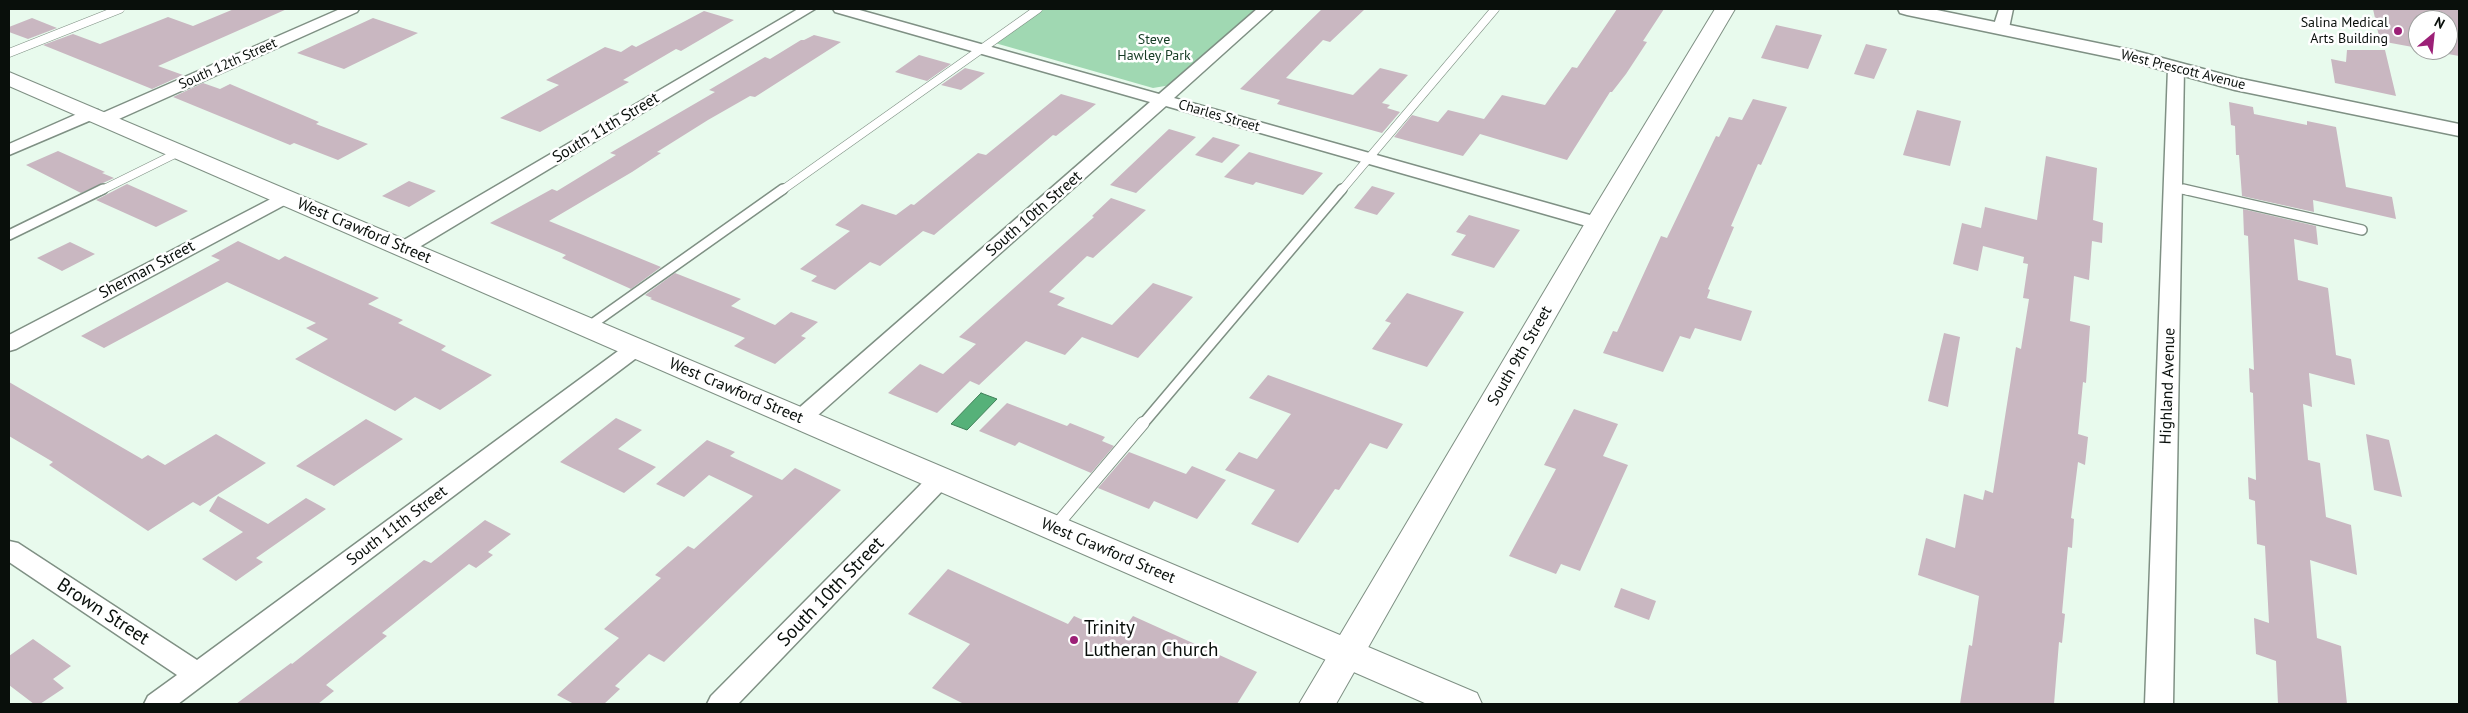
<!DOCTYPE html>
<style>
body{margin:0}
#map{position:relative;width:2468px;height:713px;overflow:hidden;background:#e8faed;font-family:"PT Sans",sans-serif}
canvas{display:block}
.frame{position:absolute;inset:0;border:10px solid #090f0b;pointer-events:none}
.north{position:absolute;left:2408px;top:10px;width:50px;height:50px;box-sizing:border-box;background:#fff;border:1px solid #9d9f9d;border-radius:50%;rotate:28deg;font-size:14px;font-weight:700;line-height:20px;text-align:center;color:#090f0b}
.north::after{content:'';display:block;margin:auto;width:18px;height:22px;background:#9c2077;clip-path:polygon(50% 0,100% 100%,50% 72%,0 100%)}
</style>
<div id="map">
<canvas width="2468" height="713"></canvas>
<div class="frame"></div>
<div class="north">N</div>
</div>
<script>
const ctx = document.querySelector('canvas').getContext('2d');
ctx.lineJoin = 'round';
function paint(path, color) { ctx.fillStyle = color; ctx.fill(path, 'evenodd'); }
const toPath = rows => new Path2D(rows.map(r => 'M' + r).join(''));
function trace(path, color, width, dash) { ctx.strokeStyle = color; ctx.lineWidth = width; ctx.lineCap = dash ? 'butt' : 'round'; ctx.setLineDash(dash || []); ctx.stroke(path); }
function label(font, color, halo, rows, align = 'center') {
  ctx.font = font + ' "PT Sans",sans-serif'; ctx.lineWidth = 5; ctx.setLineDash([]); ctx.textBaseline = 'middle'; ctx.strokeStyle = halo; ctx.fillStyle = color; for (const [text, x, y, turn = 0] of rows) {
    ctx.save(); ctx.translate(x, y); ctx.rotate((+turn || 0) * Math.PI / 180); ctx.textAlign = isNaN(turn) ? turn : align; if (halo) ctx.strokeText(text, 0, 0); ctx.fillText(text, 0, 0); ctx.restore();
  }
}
const green = toPath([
 [1043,9,1255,9,1171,85,1153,88,995,43]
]);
const water = toPath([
 [981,393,997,399,967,430,951,424,981,393]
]);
const building = toPath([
 [234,9,287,9,158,66,183,75,152,89,43,45,73,34,100,44,168,17,193,26],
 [1322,9,1365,9,1330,42,1323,40,1286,78,1353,95,1380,68,1408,75,1382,103,1390,105,1387,108,1400,112,1382,133,1277,104,1280,100,1240,89],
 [1617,9,1664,9,1643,41,1647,42,1626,74,1612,92,1610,92,1567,160,1480,134,1463,156,1394,137,1412,115,1438,122,1448,110,1484,119,1502,95,1545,105,1572,67,1577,68],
 [2373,9,2459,9,2459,56,2426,50,2448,50,2448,20,2418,20,2418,48,2380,41],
 [704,11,734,20,681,51,676,49,623,80,629,82,540,132,500,118,559,85,546,80,605,47,621,52,632,45,636,47],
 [32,18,57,28,28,39,9,32,9,27],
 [373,18,418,33,344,69,297,53],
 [1776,25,1822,35,1808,69,1761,58],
 [814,35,841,42,755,97,750,96,708,120,657,152,661,153,632,172,549,221,661,267,631,289,562,258,566,255,490,223,552,189,557,191,616,155,610,153,715,92,709,90,765,57,770,59,801,40,804,40],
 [1866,44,1887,49,1874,79,1854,74],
 [2347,50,2385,50,2396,96,2335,83,2331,59,2346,62],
 [919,55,951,64,927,81,895,72],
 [965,68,985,73,961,90,941,85],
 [203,83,220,89,230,84,319,122,316,124,368,144,338,160,294,143,290,145,173,97],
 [1061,94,1096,104,1056,136,1053,135,934,235,923,231,880,266,870,262,835,290,811,281,817,276,800,269,850,231,835,225,862,204,896,215,911,204,914,205,978,153,986,155],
 [1753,99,1787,107,1761,165,1758,164,1731,226,1734,227,1708,289,1710,290,1707,298,1752,311,1741,341,1695,328,1690,339,1680,336,1663,372,1603,353,1613,331,1617,332,1661,236,1667,238,1716,136,1719,137,1729,117,1742,120],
 [2229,102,2253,107,2254,114,2307,125,2307,121,2336,127,2346,187,2392,197,2396,219,2313,200,2314,212,2242,196,2239,155,2236,155,2235,126,2231,125],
 [1917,110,1961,121,1950,166,1903,155],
 [1169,129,1196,137,1136,193,1110,185],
 [1213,137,1240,145,1222,163,1195,155],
 [58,151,105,172,102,173,114,178,81,193,26,165],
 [1249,152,1294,165,1323,173,1303,195,1256,182,1253,185,1224,177],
 [2046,156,2097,168,2093,220,2103,223,2102,243,2092,241,2089,280,2074,276,2070,321,2090,326,2086,383,2083,382,2078,434,2088,437,2085,465,2078,462,2071,518,2074,519,2072,548,2068,547,2062,613,2065,614,2062,643,2059,642,2054,704,1960,704,1969,645,1972,646,1979,596,1918,575,1926,538,1955,548,1964,494,1983,500,1985,490,1993,493,2016,347,2021,349,2029,299,2023,298,2028,264,2023,263,2024,257,1983,246,1978,271,1953,264,1962,223,1981,228,1985,207,2037,220],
 [409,181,436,191,409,207,382,196],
 [127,184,188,211,156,227,96,200],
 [1372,186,1395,193,1377,215,1354,208],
 [1111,198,1146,210,1093,258,1087,256,1049,292,1065,298,1057,305,1112,325,1153,283,1193,297,1138,358,1082,337,1065,355,1026,341,979,385,970,381,937,413,888,393,920,364,943,374,976,344,959,337,1094,217,1092,216],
 [2243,209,2316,226,2318,245,2294,239,2298,280,2328,288,2336,355,2351,359,2355,385,2309,373,2312,407,2303,404,2308,460,2320,463,2326,517,2351,525,2357,575,2310,560,2317,638,2341,646,2347,704,2278,704,2276,661,2256,654,2254,618,2269,623,2265,546,2257,544,2255,501,2249,499,2248,477,2256,480,2253,393,2250,392,2249,368,2254,370,2248,236,2244,235],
 [1469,215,1520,230,1494,268,1451,255,1466,235,1456,232],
 [238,241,279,260,285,256,379,298,368,304,403,320,398,323,446,346,441,350,492,375,440,410,415,397,395,411,295,359,328,339,306,328,316,323,227,282,104,348,81,336,220,260,211,256],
 [70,242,95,254,62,271,37,258],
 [675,273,741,299,731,306,775,325,791,312,818,322,801,336,806,338,775,364,734,346,745,338,650,299,652,298,645,295],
 [1407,293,1464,312,1427,367,1372,349,1391,323,1385,321],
 [1944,333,1960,337,1948,407,1928,401],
 [1268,375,1403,424,1387,449,1370,443,1339,490,1335,489,1298,543,1251,524,1275,490,1225,470,1239,452,1257,459,1291,414,1249,398],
 [9,382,142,459,148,455,165,465,216,434,266,463,200,506,193,502,148,531,49,465,53,462,9,436],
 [1007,403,1067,426,1070,423,1105,437,1102,441,1114,446,1091,473,1019,442,1015,446,979,431],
 [1574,409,1618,424,1603,456,1628,465,1580,571,1561,564,1556,574,1509,556,1556,469,1544,465],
 [616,418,642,430,618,449,656,467,624,493,560,462],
 [366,419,403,439,334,486,296,466],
 [2366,434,2389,440,2402,497,2374,490],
 [707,440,735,452,730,456,782,480,795,468,841,490,664,662,649,654,615,686,620,689,604,704,574,704,557,695,619,638,604,629,661,578,655,575,688,546,694,549,753,496,709,475,684,497,656,484],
 [1129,452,1186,474,1192,466,1226,480,1197,519,1154,501,1149,509,1098,488],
 [218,496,268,524,306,498,326,509,256,558,263,562,236,581,202,559,243,532,209,511],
 [485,520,511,534,488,552,493,555,476,568,469,564,382,633,387,636,326,685,334,691,318,704,236,704,291,663,292,664,424,560,431,563],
 [948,569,1068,624,1074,616,1118,636,1133,616,1257,672,1237,704,964,704,932,688,970,644,908,614],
 [1621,588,1656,601,1649,620,1614,607],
 [33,639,71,666,53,679,64,688,40,704,34,704,9,685,9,656]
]);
const serviceFar2 = toPath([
 [9,53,120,9],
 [2173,187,2188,191],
 [100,191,179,152],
 [781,191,1038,9],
 [1341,191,1495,9]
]);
const serviceFar1 = toPath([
 [2183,189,2362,230],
 [9,235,103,189],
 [588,327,783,189],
 [1142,425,1342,189]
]);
const service = toPath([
 [1055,527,1143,423]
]);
const minor = toPath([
 [340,9,359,9,357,12,110,123,98,123,96,118,9,155,9,144,86,110,98,110,100,114,340,9],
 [798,9,815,9,411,252,404,254,397,252,394,248,397,244,798,9],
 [833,9,856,9,1159,94,1257,9,1273,9,1174,98,1604,219,1606,223,1604,227,1590,227,1166,106,808,424,800,427,792,424,789,419,792,414,1150,102,835,12,833,9],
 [1999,9,2013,9,2009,28,2001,33,1993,28,1999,9],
 [2176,63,2184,68,2173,704,2145,704,2168,68,2176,63],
 [286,191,292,193,295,197,292,201,16,349,9,351,9,335,286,191],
 [636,341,643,343,647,348,643,353,178,704,144,704,148,696,177,675,9,562,9,541,18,543,197,660,629,343,636,341],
 [940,470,948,473,952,479,948,485,738,704,707,704,711,696,932,473,940,470]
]);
const tertiary = toPath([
 [1898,9,1932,9,2136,51,2237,78,2459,124,2459,136,2235,90,2133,62,1907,15,1900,13,1898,9]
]);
const secondary = toPath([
 [9,72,1477,693,1482,704,1427,704,9,86,9,72]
]);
const primary = toPath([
 [1715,9,1735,9,1609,223,1336,704,1299,704,1585,223,1715,9]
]);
const markers = [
 [2398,31,5,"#9c2077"],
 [1074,640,5,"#9c2077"]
];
const farPoinames = [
 ["Salina Medical",2388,23],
 ["Arts Building",2388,39]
];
const farParknames = [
 ["Steve",1154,40],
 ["Hawley Park",1154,56]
];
const farStreetnames = [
 ["South 12th Street",228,64,-24],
 ["West Prescott Avenue",2183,70,14],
 ["Charles Street",1219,116,16]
];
const streetNames = [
 ["South 11th Street",606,128,-31],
 ["South 10th Street",1034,214,-41],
 ["West Crawford Street",364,231,23],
 ["Sherman Street",147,270,-28],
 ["South 9th Street",1520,356,-60],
 ["Highland Avenue",2168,386,-88],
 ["West Crawford Street",736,391,23],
 ["South 11th Street",397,526,-37],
 ["West Crawford Street",1108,551,23]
];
const nearStreetnames = [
 ["South 10th Street",831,592,-46],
 ["Brown Street",103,612,33]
];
const nearPoinames = [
 ["Trinity",1084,629],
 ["Lutheran Church",1084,651]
];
paint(green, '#a0d8b2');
paint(water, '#56b179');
trace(water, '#3f8058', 1);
paint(building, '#c9b7c1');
trace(serviceFar2, '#7f9084', 9);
trace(serviceFar1, '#7f9084', 12);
trace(service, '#7f9084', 14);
trace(minor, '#7f9084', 3);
trace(tertiary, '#7f9084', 3);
trace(secondary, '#7f9084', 2);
trace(primary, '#7f9084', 2);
trace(serviceFar2, '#fff', 8);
trace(serviceFar1, '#fff', 9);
trace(service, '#fff', 12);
paint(minor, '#fff');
paint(tertiary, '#fff');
paint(secondary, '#fff');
paint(primary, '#fff');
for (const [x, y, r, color] of markers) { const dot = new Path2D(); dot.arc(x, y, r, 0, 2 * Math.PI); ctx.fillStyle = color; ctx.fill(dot); trace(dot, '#fff', 2); }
label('14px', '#090f0b', '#fff', farPoinames, 'right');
label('14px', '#163c25', '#fff', farParknames);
label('14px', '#090f0b', '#fff', farStreetnames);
label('16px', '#090f0b', '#fff', streetNames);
label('19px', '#090f0b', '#fff', nearStreetnames);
label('19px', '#090f0b', '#fff', nearPoinames, 'left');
</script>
